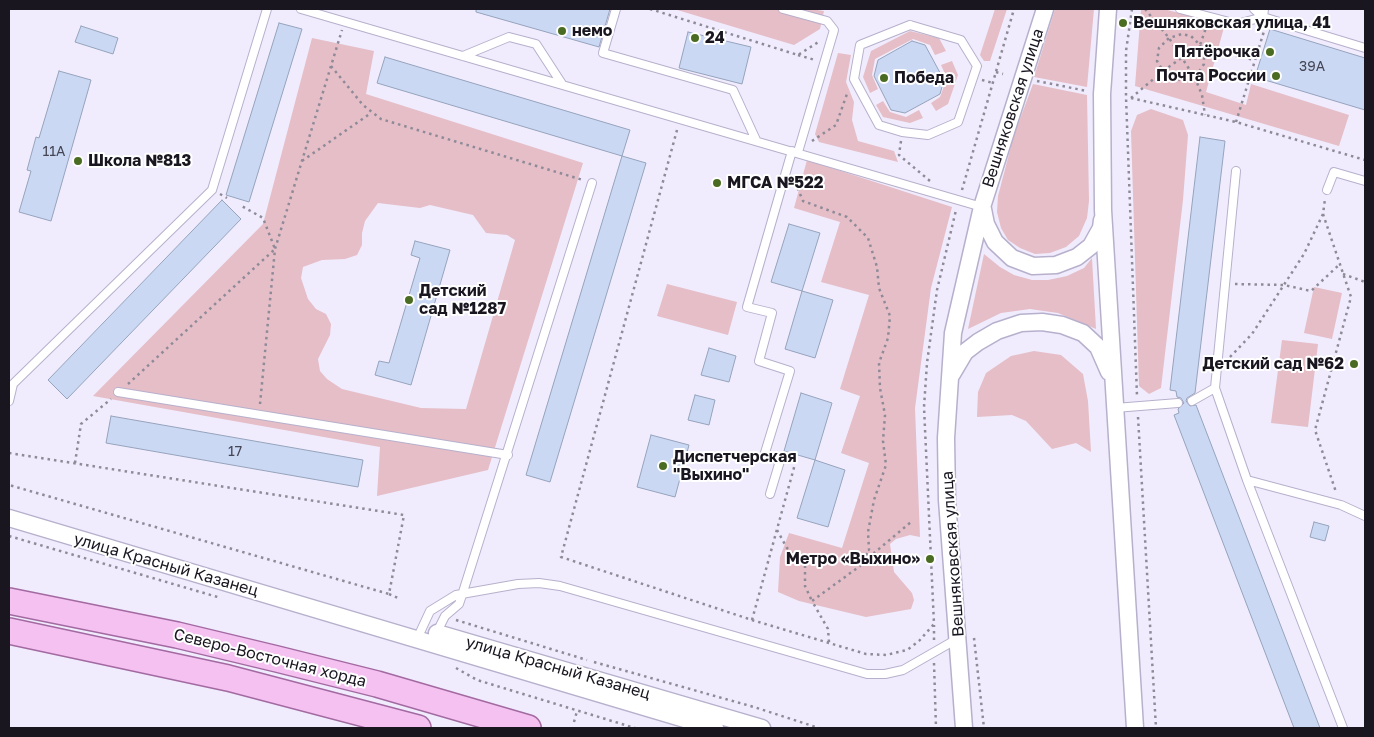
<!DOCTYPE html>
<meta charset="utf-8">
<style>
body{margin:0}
#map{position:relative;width:1374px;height:737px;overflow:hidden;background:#f0ecfd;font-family:"Golos Text",sans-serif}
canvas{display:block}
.frame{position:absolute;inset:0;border:10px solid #191620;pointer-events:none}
</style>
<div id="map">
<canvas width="1374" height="737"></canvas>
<div class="frame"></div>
</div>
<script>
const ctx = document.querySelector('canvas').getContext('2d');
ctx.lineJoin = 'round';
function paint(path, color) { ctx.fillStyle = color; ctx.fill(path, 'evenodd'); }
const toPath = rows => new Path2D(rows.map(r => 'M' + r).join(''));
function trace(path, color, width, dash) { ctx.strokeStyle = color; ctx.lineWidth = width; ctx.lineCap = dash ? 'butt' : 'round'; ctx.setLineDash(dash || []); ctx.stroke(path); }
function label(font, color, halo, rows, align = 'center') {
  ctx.font = font + ' "Golos Text",sans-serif'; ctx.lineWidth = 4; ctx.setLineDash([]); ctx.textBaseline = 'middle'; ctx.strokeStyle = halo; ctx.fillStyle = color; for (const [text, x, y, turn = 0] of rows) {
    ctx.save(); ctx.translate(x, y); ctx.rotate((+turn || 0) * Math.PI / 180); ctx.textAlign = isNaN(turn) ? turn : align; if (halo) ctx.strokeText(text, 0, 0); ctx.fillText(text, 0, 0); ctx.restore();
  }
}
const green = toPath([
 [674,9,811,9,824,11,820,29,794,45],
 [995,9,1007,9,990,61,984,61,980,55],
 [1055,9,1094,9,1087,87,1034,77],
 [1141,9,1163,9,1225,24,1206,92,1246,105,1251,84,1349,115,1339,146,1135,86],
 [910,31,939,38,946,51,935,55,930,45,913,39,875,59,872,75,878,89,870,93,863,77,871,51],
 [312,38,374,51,366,94,583,163,488,470,377,496,380,447,93,396,263,224],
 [378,203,420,208,430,205,473,215,486,233,507,235,515,240,466,409,421,408,342,389,327,379,320,371,318,359,330,335,331,324,326,314,316,309,308,299,301,278,303,267,322,260,345,259,357,255,362,245,362,233,365,221],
 [838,53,851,55,846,82,854,102,852,120,858,141,894,151,898,162,819,142,815,134],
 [952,61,958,75,948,104,936,111,931,103,940,97,947,78,941,65],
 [1033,84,1087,95,1089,201,1087,218,1079,236,1066,247,1050,253,1035,254,1020,248,1008,240,1001,228,997,212,998,196,1014,135],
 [883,101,890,112,906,117,919,110,923,118,910,123,883,117,876,105],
 [1151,109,1183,120,1188,135,1183,200,1161,388,1149,394,1139,386,1131,131,1137,115],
 [807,160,952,207,931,288,915,408,920,537,910,535,896,539,890,544,894,572,912,593,914,600,911,609,866,617,799,601,778,592,780,557,789,533,842,548,869,463,841,453,860,396,840,389,869,295,821,282,840,222,794,208],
 [984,254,1000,267,1014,275,1032,280,1048,280,1067,276,1084,268,1092,258,1096,329,1058,313,1030,309,1001,313,968,329],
 [667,284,737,302,728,335,657,316],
 [1314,287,1342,293,1332,339,1304,333],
 [1282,340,1318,344,1308,427,1271,423],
 [1034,351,1061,355,1083,374,1088,401,1091,452,1076,443,1052,449,1026,421,1012,415,977,417,978,392,986,373,1011,356]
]);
const building = toPath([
 [476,9,610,9,599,47,476,12,476,9],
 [279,23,302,29,249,202,226,195,279,23],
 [81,26,118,38,113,54,75,42,81,26],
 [1270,29,1365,58,1365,110,1255,77,1270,29],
 [688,32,751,47,742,84,679,68,688,32],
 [912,41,925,45,944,80,940,94,905,113,891,110,874,76,878,60,912,41],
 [385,57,630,130,622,156,377,83,385,57],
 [59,71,91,80,51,221,19,212,31,171,27,170,36,137,39,138,59,71],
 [1200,137,1225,141,1195,393,1187,398,1186,401,1190,406,1196,405,1320,728,1294,728,1174,415,1179,413,1178,409,1184,403,1181,398,1177,397,1176,391,1170,390,1200,137],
 [622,156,646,163,550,482,526,475,622,156],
 [222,200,241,219,67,399,48,380,222,200],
 [789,224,820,233,802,291,771,282,789,224],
 [415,241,450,250,411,385,375,375,379,361,389,363,420,258,411,255,415,241],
 [802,291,833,300,815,358,785,349,802,291],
 [709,348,736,356,729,382,701,375,709,348],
 [801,393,832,403,815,460,784,451,801,393],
 [695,395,715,400,709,425,688,420,695,395],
 [111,416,363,460,358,487,106,443,111,416],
 [651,435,689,445,675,497,637,487,651,435],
 [815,460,845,470,828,527,797,518,815,460],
 [1314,522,1329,526,1325,541,1310,537,1314,522]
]);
const path = toPath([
 [650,9,798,55,820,41],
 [1132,9,1126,51,1126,97,1137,396],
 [1145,9,1169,38,1195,78,1202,95,1205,115],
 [1200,45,1204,55,1204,64,1195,78,1184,81,1173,78,1163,71,1200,45],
 [798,55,815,60],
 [1236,56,1255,60],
 [331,66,363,105,381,119,583,180],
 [996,72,1003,74],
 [982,80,993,83],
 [1037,81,1087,91],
 [1131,98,1236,122,1365,160],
 [1131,98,1163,71,1157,61,1159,48,1169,38,1182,34,1191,36,1200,45,1207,25],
 [1236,122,1265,28],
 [677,130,561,557,752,620,866,654,886,655,907,650,919,641,934,624,924,407,927,363,937,290,956,210],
 [812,141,836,125,848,91],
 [901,141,899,155,930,181],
 [302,161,371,113],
 [795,182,803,201,847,217,868,238,877,267,879,288,890,316,888,338,879,363,880,388,885,415,883,441,886,465,874,500,868,532,869,550,874,553,911,522],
 [962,190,1014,9],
 [220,194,227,198],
 [1323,214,1351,297,1315,430,1336,492],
 [1343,274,1365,282],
 [1235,284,1284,285,1311,291,1340,264],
 [1230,357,1252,334,1304,254,1323,214,1325,199],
 [128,384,275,249,263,218,240,205],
 [260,404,275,249,342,30],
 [1138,417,1156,728],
 [9,453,404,515,389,594,9,485],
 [75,463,81,424,111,399],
 [777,530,787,548,805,566,805,586,812,601],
 [9,536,221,598],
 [389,594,400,599],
 [456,620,587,660],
 [752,620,795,464],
 [974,638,984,728],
 [934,640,934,625],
 [829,642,828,629,812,601,860,566,869,550],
 [594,662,754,707,819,728],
 [934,663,936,728],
 [456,668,477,680,635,728],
 [574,722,577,711]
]);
const lane = toPath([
 [301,9,982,207],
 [616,9,603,53,733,90,756,140],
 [783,9,827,21,834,30,798,152],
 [1180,9,1237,24,1263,17,1365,48],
 [1254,9,1263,17,1264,9],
 [910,25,961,40,977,66,958,122,928,135,902,132,879,125,854,79,860,45,910,25],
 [463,56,509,37,536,44,562,84],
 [1236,171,1215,388,1247,480,1341,505,1365,516],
 [1327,190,1334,172,1365,181],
 [118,392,508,455],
 [9,401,13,384,212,190,267,9],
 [1192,401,1215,388],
 [1115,408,1178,403],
 [1247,480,1343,728],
 [770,494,780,461,764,456,790,371,759,361,772,313,747,307,792,151],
 [436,634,445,616,459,604,463,592,592,183],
 [417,639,430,611,456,595,518,584,539,583,560,586,867,674,885,674,903,670,957,639]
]);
const street = toPath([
 [1108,9,1102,94,1103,210,1135,728],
 [983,209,986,224,995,242,1012,258,1033,266,1056,265,1077,257,1091,246,1101,228,1102,220],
 [952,374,965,352,978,342,997,331,1021,323,1042,322,1062,325,1083,333,1098,347,1109,372],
 [9,518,715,728],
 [437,633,762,728],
 [964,728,947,500,946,438,953,333,982,207,1045,9]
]);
const primary = toPath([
 [9,601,177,635,277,659,377,684,528,728],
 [9,631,228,678,418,728]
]);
const markers = [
 [1123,23,5,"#4a6b22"],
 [562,31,5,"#4a6b22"],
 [695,38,5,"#4a6b22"],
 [1270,52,5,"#4a6b22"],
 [1276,76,5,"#4a6b22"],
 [884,78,5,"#4a6b22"],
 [78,161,5,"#4a6b22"],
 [717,183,5,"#4a6b22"],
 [409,300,5,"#4a6b22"],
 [1354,364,5,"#4a6b22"],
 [663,466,5,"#4a6b22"],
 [930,559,5,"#4a6b22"]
];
const numberNames = [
 ["39А",1312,67],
 ["11А",54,152],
 ["17",235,452]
];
const poiNames = [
 ["Вешняковская улица, 41",1133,23],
 ["немо",572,31],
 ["24",705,38],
 ["Пятёрочка",1260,52,"right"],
 ["Почта России",1266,76,"right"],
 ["Победа",894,78],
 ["Школа №813",88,161],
 ["МГСА №522",727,183],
 ["Детский",419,291],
 ["сад №1287",419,309],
 ["Детский сад №62",1344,364,"right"],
 ["Диспетчерская",673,457],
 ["\"Выхино\"",673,475],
 ["Метро «Выхино»",920,559,"right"]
];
const streetNames = [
 ["Вешняковская улица",1013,108,-72],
 ["Вешняковская улица",953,554,-94],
 ["улица Красный Казанец",166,565,16],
 ["Северо-Восточная хорда",270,658,14],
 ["улица Красный Казанец",558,668,16]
];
paint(green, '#e5bec7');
paint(building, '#cad8f3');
trace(building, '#95a3bc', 1);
trace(lane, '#b7b0cc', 10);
trace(street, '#b7b0cc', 19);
trace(primary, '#a36aa1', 28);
trace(path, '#8e8a98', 2.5, [2.5, 4]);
trace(lane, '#fff', 8);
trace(street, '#fff', 16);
trace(primary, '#f4c1f1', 25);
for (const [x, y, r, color] of markers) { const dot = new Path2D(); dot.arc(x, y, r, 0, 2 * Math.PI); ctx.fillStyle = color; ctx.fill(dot); trace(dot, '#fff', 2); }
label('14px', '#454655', null, numberNames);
label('bold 16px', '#191620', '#fff', poiNames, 'left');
label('16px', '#191620', '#fff', streetNames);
</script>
